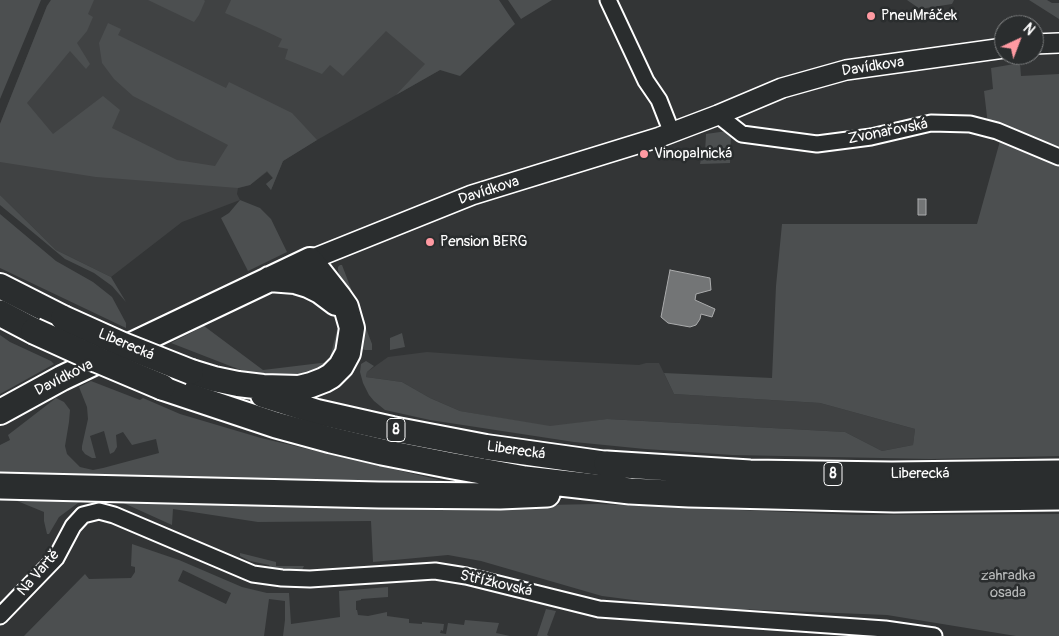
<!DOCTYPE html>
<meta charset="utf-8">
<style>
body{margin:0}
#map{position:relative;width:1059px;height:636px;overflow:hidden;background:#333536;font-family:Pangolin,sans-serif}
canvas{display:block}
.north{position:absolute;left:994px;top:15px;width:50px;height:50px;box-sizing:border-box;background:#2a2d2e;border:1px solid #7f8182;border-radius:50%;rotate:43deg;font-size:14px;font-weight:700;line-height:20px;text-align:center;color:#fff}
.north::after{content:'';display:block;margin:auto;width:18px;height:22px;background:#ff9aa2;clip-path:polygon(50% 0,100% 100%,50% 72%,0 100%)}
</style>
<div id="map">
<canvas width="1059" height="636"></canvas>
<div class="north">N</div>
</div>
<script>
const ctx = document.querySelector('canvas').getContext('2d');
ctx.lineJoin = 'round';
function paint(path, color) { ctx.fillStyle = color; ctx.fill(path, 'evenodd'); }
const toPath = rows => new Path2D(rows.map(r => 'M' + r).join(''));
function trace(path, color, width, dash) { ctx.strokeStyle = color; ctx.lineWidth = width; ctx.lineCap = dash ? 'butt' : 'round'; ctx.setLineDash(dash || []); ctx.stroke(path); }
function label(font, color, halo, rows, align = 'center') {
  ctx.font = font + ' Pangolin,sans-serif'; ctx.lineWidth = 5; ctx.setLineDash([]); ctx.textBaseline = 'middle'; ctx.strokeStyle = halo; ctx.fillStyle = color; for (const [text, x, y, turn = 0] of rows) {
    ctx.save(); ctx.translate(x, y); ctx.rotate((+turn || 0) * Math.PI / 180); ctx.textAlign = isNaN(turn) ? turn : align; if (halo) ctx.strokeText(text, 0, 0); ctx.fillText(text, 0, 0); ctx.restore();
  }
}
const built = toPath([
 [51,0,389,0,440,70,317,140,283,161,271,190,266,184,273,178,267,172,250,185,238,188,237,194,240,200,182,222,111,277,56,250,0,195,0,124,47,6],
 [427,352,538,360,639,365,646,363,659,363,674,394,820,403,915,429,913,445,882,451,845,432,607,419,550,427,460,411,430,398,402,382,366,377,367,372,388,357]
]);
const green = toPath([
 [0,0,41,0,0,99],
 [51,0,94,0,88,14,93,17,87,31,77,43,90,64,86,69,70,51,27,103,53,134,103,96,120,110,112,128,177,160,215,166,228,145,133,96,114,79,102,63,99,43,108,23,121,29,118,35,226,88,229,82,292,113,317,140,283,161,271,190,266,184,273,178,267,171,250,185,238,188,96,177,0,162,0,124,47,6],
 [148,0,204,0,205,1,199,15,194,22],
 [231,0,499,0,515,24,460,76,440,70,396,95,425,64,386,31,343,76,330,65,322,74,285,59,288,49,278,47,282,39,261,29,225,13],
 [508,0,552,0,521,19],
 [907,0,954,0,952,4,920,9],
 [1029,0,1047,0,1052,3,1059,3,1059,19],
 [1020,63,1021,76,1059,74,1059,152,988,125,984,91,993,89,991,68],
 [727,131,731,135,730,163,700,164,702,154,705,153,706,134],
 [1000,141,1059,164,1059,456,931,459,732,455,645,449,574,442,430,420,385,410,374,401,369,395,363,383,360,372,361,364,366,361,374,366,367,372,366,377,402,382,430,398,460,411,550,426,607,419,845,432,882,451,913,445,915,429,820,403,674,394,664,373,772,378,776,286,782,224,977,224],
 [0,195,56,250,111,277,126,302,112,286,94,273,65,259,0,205],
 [240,200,260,208,271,219,287,252,248,271,221,218,229,213],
 [0,214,56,261,93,282,112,297,126,323,126,328,0,268],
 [340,265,342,265,372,344,372,350,365,350,362,349,364,329,362,318,354,298,351,292,341,282,338,270,338,267],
 [327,300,337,310,342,324,341,339,338,352,330,366,319,375,309,379,294,382,281,382,256,376,171,343,204,326,263,370,329,362,339,322,334,309,326,302],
 [402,333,405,347,390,350,390,338],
 [0,335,10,342,51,361,54,364,0,394],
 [91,381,140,400,143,398,180,414,261,438,461,485,95,475,0,474,0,445,10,440,8,435,56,398,64,402,70,410,69,422,65,446,67,454,80,467,93,470,103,468,159,453,156,439,132,445,123,432,116,435,117,447,114,452,110,454,104,431,90,436,96,458,92,458,85,454,82,450,82,446,88,419,87,407,79,387],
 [0,494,497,506,597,504,858,515,1059,514,1059,636,1016,636,887,615,687,607,602,596,481,561,448,555,373,562,371,521,258,522,173,509,172,525,119,501,86,500,78,503,59,517,49,534,47,534,44,521,44,512],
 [132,544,179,560,242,587,267,593,289,593,291,624,340,617,339,591,388,587,388,597,361,599,361,600,356,601,356,610,357,610,358,615,368,616,387,612,387,616,409,619,409,623,422,624,422,622,444,624,443,631,441,630,440,633,446,634,448,623,464,625,465,620,499,623,496,633,510,636,283,636,285,620,285,601,269,599,264,636,24,636,85,574,89,579,131,578,135,572,135,567,131,566],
 [183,570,231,593,226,604,178,581],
 [240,553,276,562,276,566,304,566,300,574,274,572,269,565,250,561,240,556],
 [546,609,556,611,547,635,549,636,537,636]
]);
const water = toPath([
 [918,199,926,199,926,215,918,215,918,199],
 [670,270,710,278,711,290,696,294,695,300,715,309,712,317,701,314,700,319,696,325,690,327,668,323,661,317,670,270]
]);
const minor = toPath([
 [608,0,646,81,659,100,672,133],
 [718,115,742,134,817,144,871,137,931,123,970,124,997,131,1059,157],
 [0,616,56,558,73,526,83,515,99,511,114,515,253,574,282,578,310,579,435,571,466,576,599,609,885,629,934,636]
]);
const tertiary = toPath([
 [1034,44,1059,43],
 [310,260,472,195,660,137,718,115,782,88,846,70,1004,48]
]);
const primary = toPath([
 [269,279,295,281,308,285,320,291,336,303],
 [0,286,63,318],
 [263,395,317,412,392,429,486,447,607,464],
 [0,412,62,378,310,260,339,297,346,307,352,328,348,353,341,366,331,376,324,380,311,385,299,388,263,387,238,384,214,379,191,372]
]);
const trunk = toPath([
 [0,313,34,331],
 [162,387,276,425,331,440,382,452,448,465,525,479,630,491,689,494,894,499,1059,497],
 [607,464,750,473,892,475,1059,473],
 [0,486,379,495,500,496,547,494]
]);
const primaryBridge = toPath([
 [63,318,123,345,191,372]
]);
const trunkBridge = toPath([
 [34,331,98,360,162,387]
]);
const markers = [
 [871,16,5,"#ff9aa2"],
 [644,154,5,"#ff9aa2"],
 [430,242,5,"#ff9aa2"]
];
const shields = [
 [396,430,18],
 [833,474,18]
];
const shieldNames = [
 ["8",396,430],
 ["8",833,474]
];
const poiNames = [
 ["PneuMráček",881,16],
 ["Vinopalnická",654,154],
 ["Pension BERG",440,242]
];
const streetNames = [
 ["Davídkova",873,67,-9],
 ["Zvonařovská",888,132,-11],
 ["Davídkova",489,191,-18],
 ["Liberecká",126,345,23],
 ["Davídkova",64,378,-27],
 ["Liberecká",516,451,8],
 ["Liberecká",920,474],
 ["Na Vartě",39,573,-49],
 ["Střížkovská",496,584,13]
];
const parkNames = [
 ["zahradka",1008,576],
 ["osada",1008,593]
];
paint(built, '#404243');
paint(green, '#4c4f50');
paint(water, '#737576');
trace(water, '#abacad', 1);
trace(minor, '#fff', 19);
trace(tertiary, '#fff', 22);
trace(primary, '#fff', 28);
trace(trunk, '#fff', 29);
trace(minor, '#2a2d2e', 15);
trace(tertiary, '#2a2d2e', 19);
trace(primary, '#2a2d2e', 24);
trace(trunk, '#2a2d2e', 25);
trace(primaryBridge, '#fff', 28, []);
trace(trunkBridge, '#fff', 29, []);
trace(primaryBridge, '#2a2d2e', 24);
trace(trunkBridge, '#2a2d2e', 25);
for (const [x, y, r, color] of markers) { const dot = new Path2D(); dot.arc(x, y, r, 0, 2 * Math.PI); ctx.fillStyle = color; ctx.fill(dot); trace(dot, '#2a2d2e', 2); }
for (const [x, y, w] of shields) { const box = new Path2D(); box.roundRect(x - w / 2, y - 11.5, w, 23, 4); ctx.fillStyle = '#2a2d2e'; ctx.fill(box); trace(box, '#fff', 1); }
label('bold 14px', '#fff', null, shieldNames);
label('15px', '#fff', '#2a2d2e', poiNames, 'left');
label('15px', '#fff', '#2a2d2e', streetNames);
label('15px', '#b7b9b9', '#2a2d2e', parkNames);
</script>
